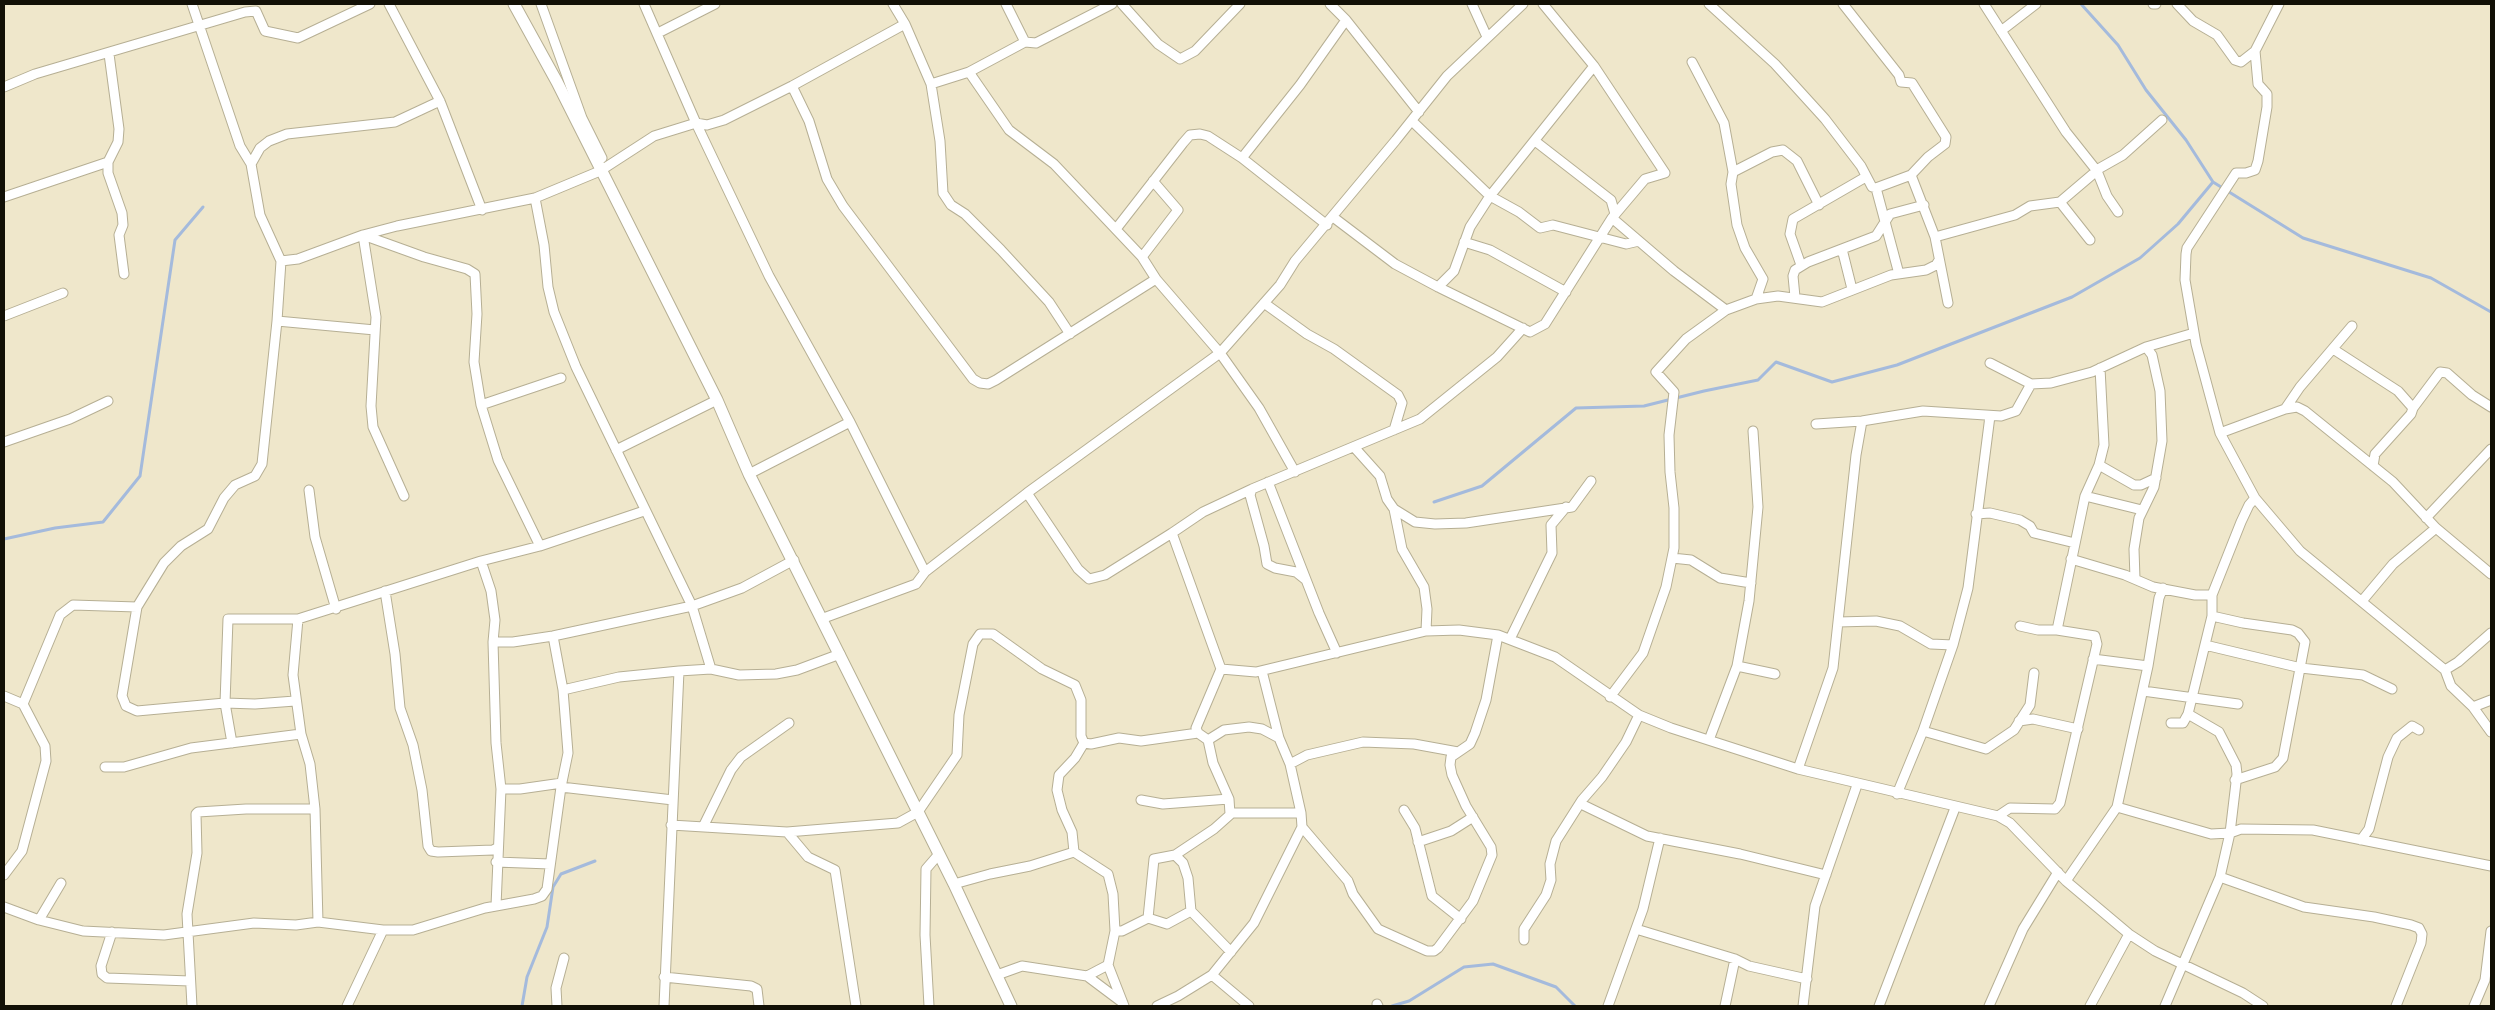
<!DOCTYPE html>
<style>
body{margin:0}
#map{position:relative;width:2495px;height:1010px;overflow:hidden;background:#efe7cb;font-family:Arial,sans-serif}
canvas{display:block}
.frame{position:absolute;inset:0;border:5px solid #121006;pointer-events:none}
</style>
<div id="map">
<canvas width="2495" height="1010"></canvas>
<div class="frame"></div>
</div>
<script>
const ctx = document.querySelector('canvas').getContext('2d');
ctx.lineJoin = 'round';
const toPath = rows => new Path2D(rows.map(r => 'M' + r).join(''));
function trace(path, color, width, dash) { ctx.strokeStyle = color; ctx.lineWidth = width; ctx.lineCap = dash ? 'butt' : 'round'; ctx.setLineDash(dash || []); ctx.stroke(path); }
const stream = toPath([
 [2081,4,2118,45,2146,90,2186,140,2213,182,2303,238,2431,278,2491,312],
 [1434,502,1482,486,1576,408,1644,406,1704,391,1758,380,1776,362,1832,382,1897,365,2072,297,2140,258,2178,224,2213,182],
 [4,539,55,528,103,522,140,476,175,240,203,207],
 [522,1006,527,977,547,927,553,887,561,874,595,861],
 [1392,1006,1409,1001,1464,967,1493,964,1556,987,1575,1006]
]);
const minor = toPath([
 [192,4,240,146,251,164,260,215,281,261,277,321,262,464,255,476,235,485,224,498,208,529,181,546,164,563,137,607,122,696,126,706,137,711,225,703,255,704,295,701],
 [389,4,440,101,482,210],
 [541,4,582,118,602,158],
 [644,4,696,123,769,276,850,422,925,572],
 [893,4,905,24,931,84,940,141,943,193,951,205,965,214,1001,250,1049,302,1070,334],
 [1006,4,1025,42],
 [1122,4,1158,44,1180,59,1195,51,1240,4],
 [1330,4,1346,20,1419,112],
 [1472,4,1487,37],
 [1709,4,1775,64,1825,119,1861,166,1872,187,1876,188,1899,274],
 [1843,4,1899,75,1901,82,1912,83,1946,137,1945,144,1928,157,1911,175,1876,188],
 [1984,4,2066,132,2097,171,2107,196,2118,212],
 [2153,4,2156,4],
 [2177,4,2193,21,2217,35,2235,60,2241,62,2255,51,2279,4],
 [2001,31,2036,4],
 [658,33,715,4],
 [2255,51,2258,84,2267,94,2267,107,2258,161,2255,170,2246,173,2236,173,2187,248,2186,254,2185,280,2196,344,2220,433,2255,498,2300,551,2445,670,2451,686,2473,707,2491,732],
 [109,54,119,129,118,142,108,162,108,173,122,213,123,225,119,235,124,274],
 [1692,62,1724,123,1733,172,1731,184,1737,225,1745,248,1763,279,1756,299],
 [969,72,1009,130,1054,164,1142,257,1156,279,1220,353,1259,408,1295,472],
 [931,84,969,72,1025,42,1036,43,1112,4],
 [792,86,809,121,827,179,843,206,973,379,980,383,988,384,996,380,1156,279],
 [4,87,35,74,245,12,256,11,265,31,298,38,370,4],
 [1412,121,1490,196,1519,212,1540,228,1553,225,1626,244,1639,241],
 [1535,141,1611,200,1615,214],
 [1242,158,1300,85,1346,20],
 [251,164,260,148,269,141,287,134,395,122,440,101],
 [1733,172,1772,152,1783,150,1797,161,1819,205],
 [1911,175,1935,237,1948,303],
 [4,197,108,162],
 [2060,202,2090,240],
 [1333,217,1395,264,1438,287,1530,332,1545,324,1612,218,1645,179,1665,173,1594,66,1543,4],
 [1612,218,1674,271,1726,310],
 [1116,229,1183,143,1190,135,1200,134,1208,136,1242,158,1327,225],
 [1935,237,2015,215,2030,206,2060,202,2100,168,2123,155,2162,120],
 [1464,242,1490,250,1566,292],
 [1842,249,1852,289],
 [1142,257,1178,210,1153,181],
 [281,261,298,259,363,235,397,226,535,198],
 [1801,265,1790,234,1793,219,1864,178,1865,175],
 [1438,287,1454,271,1470,227,1490,196,1594,66],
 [1795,297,1793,276,1795,270,1808,262,1876,236,1890,214,1924,205],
 [1264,303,1307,334,1334,349,1398,395,1402,403,1394,430],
 [4,316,63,293],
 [277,321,375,330],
 [2333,349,2398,391,2413,408],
 [1990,363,2031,384],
 [481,405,561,378],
 [2285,409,2297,407,2305,411,2393,482,2436,528,2491,574],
 [1816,424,1862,421,1923,411,2001,416,2016,411,2031,384,2051,383,2092,372,2146,347,2194,333],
 [2220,433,2285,409,2300,387,2352,326],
 [4,442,70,419,108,401],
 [1354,447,1380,476,1387,499,1394,509,1402,549,1424,587,1427,609,1426,631],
 [616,450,717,400],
 [2099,465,2134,485,2141,485,2156,478],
 [2373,466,2375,454,2411,414,2413,408,2440,372,2447,373,2472,395,2491,407],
 [749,474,850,422],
 [1268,482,1319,613,1337,653],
 [1252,489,1250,495,1264,546,1267,564,1275,568,1296,572,1306,580],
 [309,490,315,537,336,609],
 [1027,493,1078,569,1089,579,1105,575,1172,533,1221,669,1256,672,1426,631,1459,630,1498,635,1555,657,1639,715,1671,728,1798,769,1998,816,2010,823,2066,881,2129,934,2155,951,2243,993,2263,1006],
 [404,496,373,427,371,406,376,317,363,235,424,257,467,269,475,274,477,314,474,362,481,405,498,460,540,546],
 [2085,496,2142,510],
 [1394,509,1415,522,1435,524,1466,523,1572,507,1591,481],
 [1976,514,1990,513,2020,520,2030,526,2034,533,2075,543],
 [2426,518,2491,449],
 [1172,533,1203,512,1252,489,1420,419,1497,357,1523,328],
 [1672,558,1691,560,1720,578,1751,583],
 [2071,559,2125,575,2153,587,2195,595,2212,595],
 [481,561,491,591,495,620,493,642,496,743,501,789,496,906],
 [2135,579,2134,549,2139,518,2154,487,2162,441,2160,391,2152,355,2146,347],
 [385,591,395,654,400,708,413,745,422,790,428,846,431,851,438,852,493,850,497,848],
 [2362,601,2393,564,2436,528],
 [2212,616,2243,623,2292,630,2298,633,2305,642,2283,758,2275,767,2235,780],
 [298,619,293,675,301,734,310,764,315,809,318,922],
 [821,619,916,584,925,572,1027,493,1220,353,1280,285,1295,261,1396,140,1447,76,1523,4],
 [1838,622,1876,621,1900,626,1931,644,1953,645],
 [2057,630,2085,496,2099,465,2104,445,2100,368],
 [1510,639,1552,553,1551,525,1566,507],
 [493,642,513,642,553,636,692,606,742,588,794,560],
 [2205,645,2301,668,2363,675,2392,689],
 [2093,659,2148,666],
 [1737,666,1775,674],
 [711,669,739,675,776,674,797,670,840,654],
 [1221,669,1196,728,1198,733,1208,740,1213,763,1229,799,1230,814],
 [2445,670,2458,662,2491,633],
 [563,690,619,677,679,671],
 [2143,691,2238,704],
 [4,696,23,704,45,746,46,761,22,851,4,875],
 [1610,697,1643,653,1666,587,1674,548,1674,508,1670,472,1669,435,1674,392,1656,372,1686,339,1726,310,1756,299,1778,296,1822,302,1891,275,1926,270,1936,265,1939,260],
 [23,704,60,615,73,605,137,607],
 [2473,707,2491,700],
 [2019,721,2033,719,2078,729],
 [2171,723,2183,723,2188,714,2212,616,2212,595,2241,522,2249,505,2255,498],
 [1923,731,1986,749,2014,730,2030,705,2034,673],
 [1208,740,1224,730,1249,727,1262,729,1279,738],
 [1709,740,1737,666,1749,601,1758,507,1753,431],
 [232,743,225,703,228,619,298,619,481,561,540,546,644,511],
 [1084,743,1091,744,1119,738,1141,741,1198,733],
 [1290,764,1307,755,1363,742,1414,744,1458,752],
 [105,767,124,767,191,748,301,734],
 [1798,769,1833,668,1856,455,1862,421],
 [561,787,673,800],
 [501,789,520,789,562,783],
 [1897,794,1923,731,1953,645,1968,588,1990,416],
 [1141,800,1163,804,1229,799],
 [1581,804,1647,836,1740,854,1826,875],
 [2117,807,2211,834,2230,833,2241,829,2313,830,2491,866],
 [1404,810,1415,828,1432,896,1461,919],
 [1998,816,2010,808,2055,809,2060,803,2097,644,2095,636,2057,630,2038,630,2020,626],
 [671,825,787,832,898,823,918,812,957,755,959,715,973,644,980,634,993,634,1042,669,1075,685,1081,700,1081,736,1084,743],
 [703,827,731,770,741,757,789,723],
 [1302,827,1348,881,1353,894,1378,929,1427,951,1434,951,1438,948,1473,901,1492,855,1491,847,1466,806,1452,775,1450,765,1451,757,1470,744,1475,733,1486,700,1498,635],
 [787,832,808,857,835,870,856,1006],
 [2361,840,2369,829,2388,757,2397,738,2412,726,2419,730],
 [1418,842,1451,831,1473,817],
 [1074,852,1072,832,1062,810,1057,790,1059,775,1075,758,1084,743],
 [1175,855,1183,863,1188,878,1191,911,1231,952],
 [496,862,550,864],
 [2220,877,2304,907,2374,917,2411,925,2419,928,2422,934,2421,943,2396,1006],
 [2066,881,2117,807,2148,666,2159,598,2163,588],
 [954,884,990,874,1030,866,1074,852,1108,874,1113,894,1115,931,1108,965,1124,1006],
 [4,907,39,920,83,931,164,935,254,923,296,925,318,922,383,930,413,930,485,908,534,899,542,896,547,889,561,787,568,753,563,690,553,636],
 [1148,918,1154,859,1175,855,1214,829,1232,813,1301,813],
 [39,920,61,883],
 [1636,929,1735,959,1749,966,1807,979],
 [1115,931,1122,931,1148,918,1167,924,1191,911],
 [112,932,101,966,102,974,107,978,190,981],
 [1524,940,1524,929,1546,895,1551,880,1550,864,1556,841,1582,800,1602,777,1626,742,1639,715],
 [997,975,1022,966,1087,976,1108,965],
 [1212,975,1249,1006],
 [1087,976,1123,1003],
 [664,977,751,986,757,989,759,1006],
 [1377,1004,1378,1006],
 [192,1006,187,914,197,853,196,814,198,812,246,809,315,809],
 [347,1006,383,930],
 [557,1006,556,988,564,958],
 [664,1006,679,671,711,669,692,606,576,367,554,312,548,287,544,245,535,198,600,171,654,136,696,123,707,125,724,120,792,86,905,24],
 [929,1006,925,935,926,869,939,854],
 [1157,1006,1178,996,1212,975,1254,923,1302,827,1301,813,1290,764,1279,738,1262,671],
 [1608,1006,1643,909,1660,838],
 [1725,1006,1735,959],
 [1803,1006,1815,906,1857,785],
 [1879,1006,1955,808],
 [1989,1006,2023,929,2058,872],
 [2090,1006,2129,934],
 [2165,1006,2220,877,2230,833,2237,774,2236,765,2219,732,2188,714],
 [2474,1006,2485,980,2491,931]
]);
const secondary = toPath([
 [514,4,557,82,717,400,749,474,954,884,1011,1006]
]);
trace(stream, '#a4badc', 3);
trace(minor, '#b6af94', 11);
trace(secondary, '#b6af94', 13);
trace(minor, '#fff', 9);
trace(secondary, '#fff', 11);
</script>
